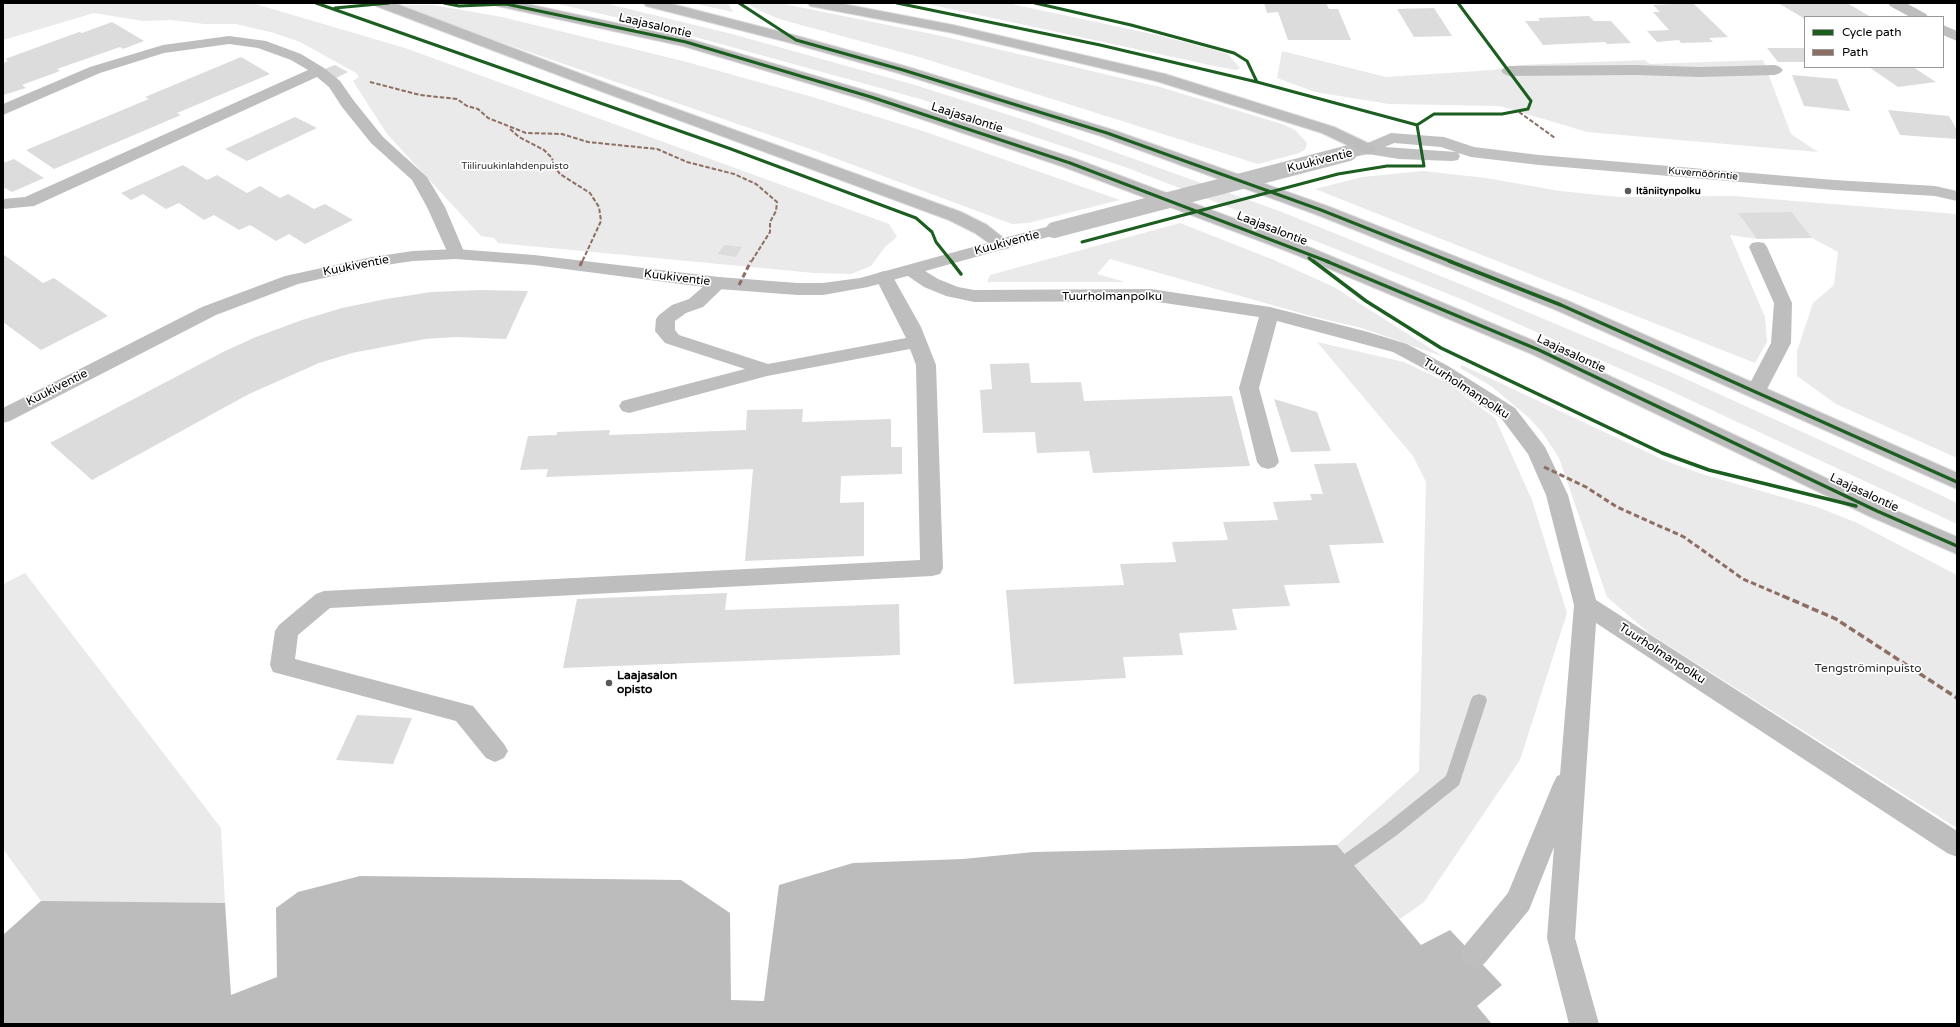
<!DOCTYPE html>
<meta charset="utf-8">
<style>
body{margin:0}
#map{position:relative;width:1960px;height:1027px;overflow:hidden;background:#fff;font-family:"Varela Round",sans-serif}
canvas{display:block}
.frame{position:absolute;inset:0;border:4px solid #000;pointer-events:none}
.legend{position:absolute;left:1804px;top:16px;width:140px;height:52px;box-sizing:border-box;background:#fff;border:1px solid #999;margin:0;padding:5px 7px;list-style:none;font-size:12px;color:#000}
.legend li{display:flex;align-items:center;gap:8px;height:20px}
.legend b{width:20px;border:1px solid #999}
</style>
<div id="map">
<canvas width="1960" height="1027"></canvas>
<div class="frame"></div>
<ul class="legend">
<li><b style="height:5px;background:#1b5e20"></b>Cycle path</li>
<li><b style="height:5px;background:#8d6e63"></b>Path</li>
</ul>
</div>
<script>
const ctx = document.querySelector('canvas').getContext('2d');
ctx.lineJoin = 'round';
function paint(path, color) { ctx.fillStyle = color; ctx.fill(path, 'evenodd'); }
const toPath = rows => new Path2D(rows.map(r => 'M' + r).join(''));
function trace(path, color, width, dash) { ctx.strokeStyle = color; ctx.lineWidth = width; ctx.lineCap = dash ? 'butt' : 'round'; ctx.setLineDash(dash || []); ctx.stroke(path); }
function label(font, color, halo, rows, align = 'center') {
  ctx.font = font + ' "Varela Round",sans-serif'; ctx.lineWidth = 3.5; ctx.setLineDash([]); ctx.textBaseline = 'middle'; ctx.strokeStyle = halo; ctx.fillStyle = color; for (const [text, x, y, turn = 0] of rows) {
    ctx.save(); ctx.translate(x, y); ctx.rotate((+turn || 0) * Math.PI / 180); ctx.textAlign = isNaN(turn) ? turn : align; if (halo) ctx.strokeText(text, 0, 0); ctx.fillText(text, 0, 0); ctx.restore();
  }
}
const green = toPath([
 [3,3,252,3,405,48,889,224,897,237,885,247,871,266,851,274,814,273,498,243,494,238,481,236,387,134,353,81,359,77,356,73,300,42,274,33,236,24,204,24,171,20,143,21,94,13,3,40],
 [553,3,604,3,732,34,915,85,1031,122,1282,212,1470,288,1675,374,1932,491,1957,503,1957,524,1662,387,1461,299,1270,223,1125,167,920,99,659,27],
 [692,3,728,3,733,12],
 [747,3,779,3,937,35,1160,87,1282,124,1295,130,1307,143,1305,150,1296,154,1258,164,919,57,779,19,752,7],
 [923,3,1007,3,1157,35,1204,47,1228,54,1240,68,1236,70,1219,67],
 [400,5,433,5,502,17,683,61,809,96,920,130,1120,200,1028,223,1012,224,813,150,419,14],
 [1282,51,1386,77,1493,70,1519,65,1645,60,1650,64,1763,60,1791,134,1818,152,1587,132,1500,106,1389,104,1315,92,1277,78],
 [1423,171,1486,178,1560,191,1619,197,1733,196,1957,214,1957,458,1836,404,1797,376,1797,351,1813,303,1834,285,1838,252,1812,238,1792,212,1739,214,1757,239,1730,235,1765,317,1767,342,1755,363,1315,189,1362,177],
 [1180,223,1274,260,1334,287,1444,357,1362,328,1311,316,1110,259,1097,274,1125,282,987,282,990,275],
 [1317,342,1404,362,1446,382,1495,418,1532,500,1567,613,1520,760,1424,902,1400,919,1337,845,1419,771,1426,482,1413,456],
 [1462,365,1666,461,1702,474,1817,507,1855,522,1957,575,1957,828,1650,634,1607,597,1559,458,1542,432,1528,417,1491,386,1460,368],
 [25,573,221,828,225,903,154,934,3,935,41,901,3,849,3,584]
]);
const water = toPath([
 [1337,845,1421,945,1450,930,1502,985,1477,1006,1492,1024,3,1024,3,935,41,901,225,903,231,995,277,977,276,908,298,892,360,876,681,880,730,913,731,1000,764,1001,779,885,853,863,963,859,1034,852]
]);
const stream = toPath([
 [1479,694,1485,696,1487,700,1459,785,1397,835,1355,865,1349,868,1343,865,1340,860,1343,855,1385,825,1446,776,1471,700,1473,696,1479,694]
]);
const building = toPath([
 [1264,3,1326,3,1329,9,1338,9,1351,40,1288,40,1278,12,1267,13],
 [1693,3,1728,37,1709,38,1713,42,1681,43,1679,40,1657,42,1647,31,1669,30,1653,12,1660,12,1653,5],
 [1778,3,1847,3,1871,17,1805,17,1805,19],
 [1434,8,1452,36,1414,37,1397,9],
 [1589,16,1594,21,1611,21,1631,43,1607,44,1605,42,1543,45,1525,21,1540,21,1538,18],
 [112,22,144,41,123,49,120,47,57,69,60,71,22,85,26,88,3,95,3,63,8,61,5,59,79,32,82,33],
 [1767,48,1805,48,1805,62,1778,62],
 [241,57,270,74,177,113,181,115,54,169,26,150,149,99,145,97],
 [335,65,348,72,336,78,322,70],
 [1869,67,1913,67,1936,82,1898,87],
 [1792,75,1837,79,1850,111,1804,106],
 [1888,110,1949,116,1957,130,1957,139,1900,135],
 [295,117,317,128,247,161,225,149],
 [14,159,44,178,12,192,3,187,3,163],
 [183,165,207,180,217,175,247,193,260,186,280,198,288,194,314,209,325,204,353,220,305,244,289,234,276,241,250,225,239,230,214,215,204,220,179,203,166,209,143,194,131,200,121,193],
 [1792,212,1812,238,1757,239,1738,213],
 [724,245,742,247,736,257,718,254],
 [3,254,43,283,54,278,108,316,41,350,3,322],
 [481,290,528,291,506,339,456,337,425,339,352,353,319,363,249,394,92,480,50,443,225,351,256,337,302,320,342,308,386,299,431,292],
 [1029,363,1031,383,1081,382,1084,401,1232,396,1250,466,1093,473,1089,451,1037,453,1035,432,983,433,980,390,992,389,990,364],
 [1274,399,1317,412,1331,451,1291,452],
 [803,409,802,422,891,419,891,447,902,447,902,474,841,476,840,503,864,502,864,556,745,561,753,469,546,477,548,469,520,470,528,436,557,435,557,432,610,430,609,435,746,430,747,410],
 [1356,463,1384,543,1329,545,1340,583,1284,585,1290,606,1232,609,1237,630,1179,633,1183,655,1123,657,1126,678,1014,684,1006,590,1124,585,1120,564,1176,562,1172,542,1228,540,1223,522,1278,520,1273,502,1312,500,1310,494,1323,494,1314,464],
 [727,593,725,610,899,604,900,655,563,668,577,599],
 [357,715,412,718,393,764,336,760]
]);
const service = toPath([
 [229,36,266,41,301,54,324,68,340,81,354,101,383,137,427,177,445,207,465,254,462,258,456,259,450,258,427,207,412,180,371,143,342,107,329,87,317,77,34,206,3,209,3,199,25,197,308,70,291,60,258,48,229,44,164,53,100,73,3,115,3,104,90,67,163,45,229,36],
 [1635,65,1700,67,1775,65,1780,67,1783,70,1780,73,1775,75,1700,77,1635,75,1509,76,1504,74,1501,71,1504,68,1509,66,1635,65],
 [1758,242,1764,243,1767,247,1792,303,1791,343,1766,391,1763,396,1756,398,1749,396,1746,391,1771,343,1774,303,1749,247,1752,243,1758,242],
 [911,265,917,266,938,279,958,287,974,290,1151,289,1270,307,1368,332,1407,344,1448,366,1515,408,1545,447,1568,495,1596,600,1957,831,1957,857,1947,853,1596,623,1575,938,1599,1024,1569,1024,1547,938,1554,847,1529,910,1484,964,1474,968,1464,964,1460,955,1464,946,1508,893,1553,784,1557,776,1560,775,1574,605,1546,495,1528,454,1501,418,1434,374,1393,352,1277,321,1259,388,1279,462,1275,467,1268,469,1261,467,1257,462,1239,388,1259,317,1151,301,974,302,946,296,924,287,905,274,902,270,905,266,911,265],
 [884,271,890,273,893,277,921,327,936,365,943,568,940,574,932,576,330,608,298,635,295,659,473,706,504,744,508,751,504,758,495,762,486,758,456,721,273,672,270,665,275,631,279,625,316,594,324,591,920,560,916,365,910,349,767,376,629,413,622,411,619,406,622,401,745,369,665,343,655,331,656,319,659,315,672,305,689,299,712,279,719,277,726,279,728,283,703,307,686,313,675,321,675,330,679,335,768,364,906,338,875,277,878,273,884,271]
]);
const minor = toPath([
 [1888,3,1906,3,1926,14,1928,17,1910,17,1890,6,1888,3],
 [1943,25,1957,31,1957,41,1943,35,1943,25],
 [1002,239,1008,240,1011,244,1008,248,868,287,823,295,797,295,719,289,534,265,456,259,413,261,372,267,298,284,216,315,10,421,3,423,3,408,202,307,285,276,372,257,413,251,456,249,534,255,719,277,797,283,823,283,860,278,1002,239]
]);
const secondary = toPath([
 [1391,133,1444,137,1474,147,1539,155,1834,180,1935,186,1957,191,1957,201,1935,196,1834,190,1539,165,1471,157,1458,153,1460,156,1458,160,1452,161,1399,159,1368,154,1349,158,1343,156,1341,153,1343,150,1363,145,1391,133],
 [1394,143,1441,147,1456,152,1385,147,1394,143],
 [1054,225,1060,226,1063,230,1060,234,1002,249,996,248,993,244,996,240,1054,225]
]);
const primary = toPath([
 [374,3,394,3,613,86,961,212,987,225,1011,244,1008,248,1002,249,996,248,975,233,949,220,603,92,376,6,374,3],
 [495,3,522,3,686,38,877,94,1076,159,1304,245,1546,346,1885,506,1957,537,1957,554,1869,516,1532,354,1292,253,1064,167,865,100,683,46,502,7,497,6,495,3],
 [644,3,668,3,801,37,908,67,1113,130,1327,206,1568,301,1957,473,1957,489,1554,309,1315,214,1101,136,898,73,791,43,646,6,644,3],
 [808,3,838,3,953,25,1165,74,1334,127,1374,146,1376,149,1374,152,1368,154,1362,152,1322,133,1156,81,953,33,815,7,810,6,808,3]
]);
const secondaryBridge = toPath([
 [1054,230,1349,153]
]);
const quietFar2 = toPath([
 [370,82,420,95,457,99,467,106,478,109,488,118,526,133,562,134,588,142,657,149,687,162,734,174,756,184,777,202,776,211,770,222,770,232,751,262],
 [1519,112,1555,138],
 [510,129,519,137,544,150,552,158,554,166,560,174,590,193,599,207,601,221,582,262]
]);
const quietFar1 = toPath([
 [580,266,582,261],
 [739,285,751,261],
 [1544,467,1586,487,1617,507,1684,537,1743,579,1785,597]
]);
const quiet = toPath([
 [1783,596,1836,619,1957,698]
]);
const cyclewayFar1 = toPath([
 [316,3,731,149,916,218,932,232,936,242,952,262],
 [444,3,459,6,506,4,686,42,871,97,1070,163,1329,262],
 [739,3,796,40,903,70,1107,133,1321,210,1452,262],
 [897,3,1100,45,1257,82,1417,125,1434,114,1502,114,1528,109,1531,101,1458,3],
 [1035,3,1131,25,1234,53,1247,61,1257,82],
 [335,8,389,3],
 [1082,242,1338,174,1387,166,1424,166,1417,125],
 [1309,258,1314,262]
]);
const cycleway = toPath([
 [951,261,961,274],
 [1313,261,1366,301,1441,348,1662,453,1709,470,1856,506],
 [1326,261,1539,350,1877,511,1957,546],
 [1449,261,1561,305,1957,482]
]);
const markers = [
 [1628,191,4,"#595959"],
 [609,683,4,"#595959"]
];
const farParknames = [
 ["Tiiliruukinlahdenpuisto",515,166]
];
const farStreetnames = [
 ["Kuvernöörintie",1703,174,5]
];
const farPoinames = [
 ["Itäniitynpolku",1636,191]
];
const streetNames = [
 ["Laajasalontie",655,26,13],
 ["Laajasalontie",967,118,18],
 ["Kuukiventie",1320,161,-14],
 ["Laajasalontie",1272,229,21],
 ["Kuukiventie",1007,243,-15],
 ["Kuukiventie",356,266,-11],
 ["Kuukiventie",677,278,7],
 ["Tuurholmanpolku",1112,297],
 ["Laajasalontie",1571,354,25],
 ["Kuukiventie",57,388,-27],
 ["Tuurholmanpolku",1466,389,33],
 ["Laajasalontie",1864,493,25],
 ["Tuurholmanpolku",1662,654,33]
];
const parkNames = [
 ["Tengströminpuisto",1868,669]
];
const poiNames = [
 ["Laajasalon",617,676],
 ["opisto",617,690]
];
paint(green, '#eaeaea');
paint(water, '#bcbcbc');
paint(stream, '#bcbcbc');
paint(building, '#dcdcdc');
trace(primary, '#dbdbdb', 2);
paint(service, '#bebebe');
paint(minor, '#bebebe');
paint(secondary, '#c1c1c1');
paint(primary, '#bdbdbd');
trace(secondaryBridge, '#c1c1c1', 16);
trace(quietFar2, '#8d6e63', 2, [4.5, 2]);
trace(quietFar1, '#8d6e63', 3, [5.5, 3]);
trace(quiet, '#8d6e63', 3.5, [7, 3.5]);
trace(cyclewayFar1, '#1b5e20', 3);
trace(cycleway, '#1b5e20', 3.5);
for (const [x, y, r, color] of markers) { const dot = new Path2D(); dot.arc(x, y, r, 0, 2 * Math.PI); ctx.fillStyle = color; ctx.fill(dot); trace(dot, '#fff', 1.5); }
label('10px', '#2f2f2f', '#fff', farParknames);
label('10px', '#000', '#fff', farStreetnames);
label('bold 10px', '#000', '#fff', farPoinames, 'left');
label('12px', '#000', '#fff', streetNames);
label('12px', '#2f2f2f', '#fff', parkNames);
label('bold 12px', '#000', '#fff', poiNames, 'left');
</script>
